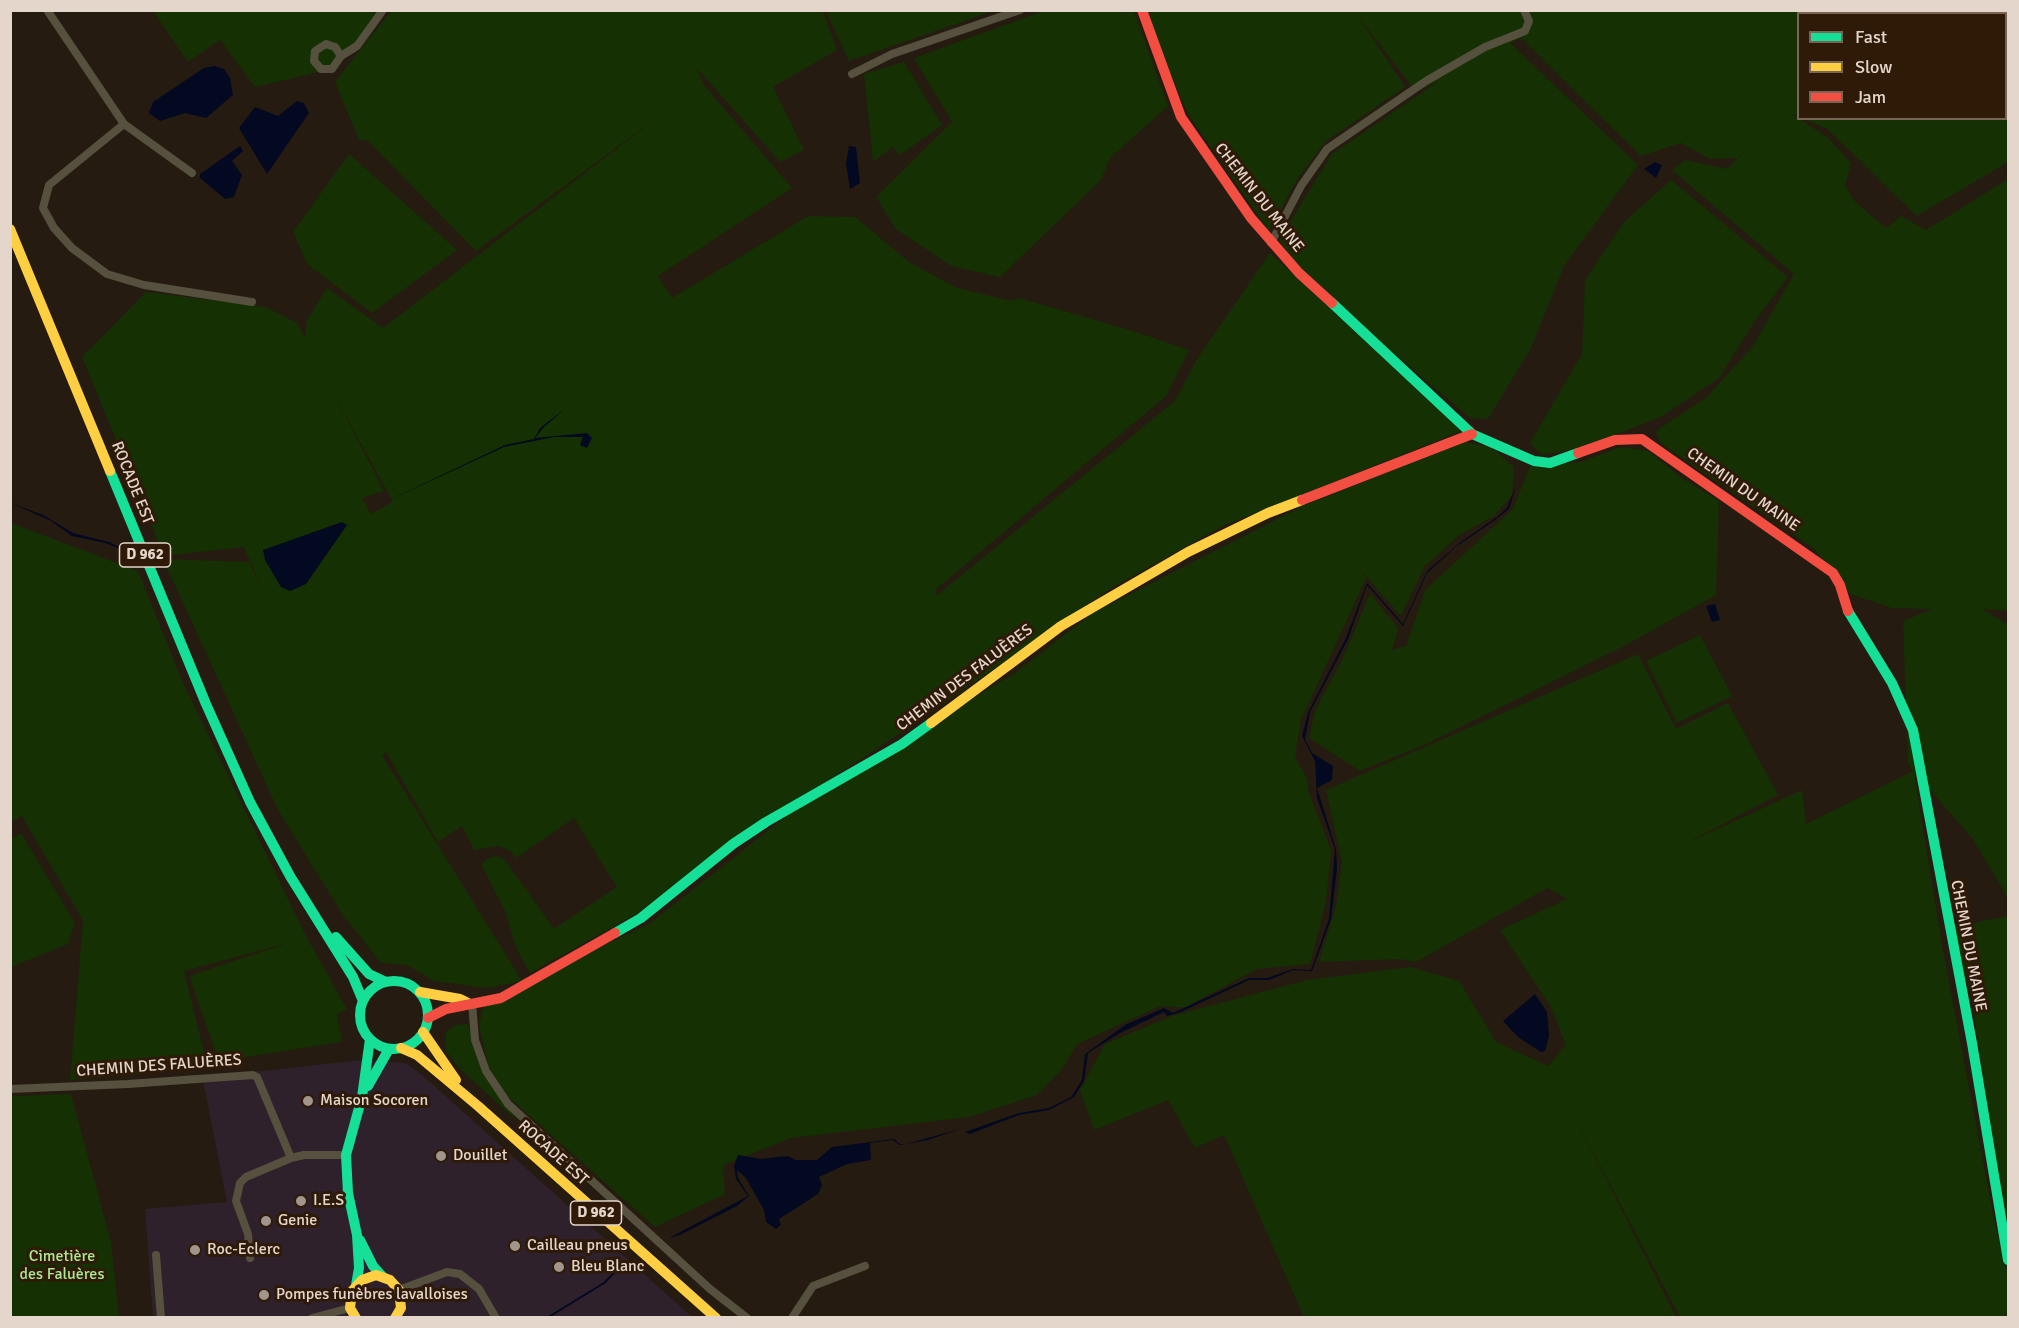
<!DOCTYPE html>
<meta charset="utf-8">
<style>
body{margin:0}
#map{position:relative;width:2019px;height:1328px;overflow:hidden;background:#261b11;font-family:Signika,sans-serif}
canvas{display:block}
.frame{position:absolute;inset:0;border:12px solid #e5d6cc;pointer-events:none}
.legend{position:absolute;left:1797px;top:12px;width:210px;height:108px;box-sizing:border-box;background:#2f1a08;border:2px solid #786556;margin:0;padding:8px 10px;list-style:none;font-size:18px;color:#e5d6cc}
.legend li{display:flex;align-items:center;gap:12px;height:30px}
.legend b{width:30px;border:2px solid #786556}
</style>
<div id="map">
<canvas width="2019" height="1328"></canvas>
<div class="frame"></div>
<ul class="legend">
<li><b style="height:8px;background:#16e098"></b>Fast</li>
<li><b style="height:8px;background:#ffcf43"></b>Slow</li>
<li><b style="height:8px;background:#f24e42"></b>Jam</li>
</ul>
</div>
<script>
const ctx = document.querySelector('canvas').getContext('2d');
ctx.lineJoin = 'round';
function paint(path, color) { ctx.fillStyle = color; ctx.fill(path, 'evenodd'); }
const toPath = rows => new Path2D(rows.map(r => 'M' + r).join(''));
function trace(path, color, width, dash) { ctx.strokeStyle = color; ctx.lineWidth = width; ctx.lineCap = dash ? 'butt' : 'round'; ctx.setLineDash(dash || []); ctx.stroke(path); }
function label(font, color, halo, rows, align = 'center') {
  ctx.font = font + ' Signika,sans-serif'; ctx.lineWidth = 6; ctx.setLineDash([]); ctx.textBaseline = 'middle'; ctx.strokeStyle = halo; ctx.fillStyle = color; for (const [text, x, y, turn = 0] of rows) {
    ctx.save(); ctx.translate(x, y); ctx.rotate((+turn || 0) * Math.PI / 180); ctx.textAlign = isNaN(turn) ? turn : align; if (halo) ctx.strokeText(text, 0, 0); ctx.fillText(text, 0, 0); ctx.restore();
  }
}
const commercial = toPath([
 [362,1060,405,1063,422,1075,692,1317,153,1317,145,1209,227,1202,202,1075,263,1071]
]);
const green = toPath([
 [1046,10,1134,11,1168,106,1110,158,1101,180,1000,277,951,266,896,229,876,197,952,122,914,58],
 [153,11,385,11,332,69,255,87,220,40,188,62],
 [391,11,823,11,837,50,773,87,804,150,780,162,696,67,703,84,792,188,658,276,672,298,808,216,855,217,909,262,957,288,1012,301,1019,298,1133,331,1189,350,1166,396,935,590,936,596,1175,401,1197,359,1270,253,1464,430,1223,526,1113,587,881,746,695,868,651,906,530,973,516,948,506,913,481,864,489,858,499,856,505,860,554,929,617,887,574,818,516,858,509,850,498,846,474,850,462,826,438,842,386,752,382,755,522,981,487,988,434,981,407,965,381,963,341,912,278,810,163,559,249,562,262,589,244,547,164,556,82,357,146,292,266,307,297,323,305,338,307,320,327,288,383,328,666,111,476,251,367,140,359,140,335,82],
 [334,394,393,502,371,514,362,498,384,491],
 [826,11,993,11,849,61],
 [1148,11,2008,11,2008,162,1917,216,1827,129,1804,119,2006,118,2006,14,1798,14,1798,116,1790,113,1827,137,1851,163,1845,185,1855,202,1886,228,1901,216,1926,230,2008,179,2008,611,1982,609,2008,624,2008,898,1972,838,1914,772,1942,945,1995,1225,2008,1274,2008,1317,1680,1317,1575,1118,1676,1317,1304,1317,1224,1135,1195,1148,1168,1100,1094,1130,1080,1090,1105,1044,1172,1016,1307,980,1410,967,1459,981,1496,1042,1548,1066,1566,1045,1551,1007,1500,930,1567,899,1547,888,1416,962,1400,959,1319,962,1336,906,1342,862,1326,790,1638,654,1676,729,1728,703,1778,795,1685,844,1802,790,1806,824,1913,771,1908,764,1903,621,1932,609,1892,608,1850,594,1813,548,1660,443,1656,431,1707,397,1753,346,1794,274,1672,170,1685,160,1727,169,1746,150,1737,158,1710,159,1681,143,1641,156,1521,38,1510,43,1638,165,1565,264,1531,348,1488,419,1470,418,1308,280,1279,240,1332,154,1439,81,1416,92,1355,12,1405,87,1326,141,1298,178,1269,231,1189,116,1161,51],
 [904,62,942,125,900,155,893,147,873,162,864,74],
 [349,154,457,250,372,313,307,264,293,232],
 [1671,180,1788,277,1755,321,1719,378,1662,416,1588,446,1542,455,1530,443,1582,354,1585,280,1625,221],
 [1465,442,1491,447,1514,467,1512,495,1494,516,1459,535,1424,567,1401,616,1353,562,1366,578,1301,720,1295,757,1307,779,1308,790,1331,851,1326,901,1310,964,1257,969,1191,1004,1192,1008,1160,1006,1077,1044,1063,1068,1037,1095,969,1117,791,1138,723,1165,725,1194,655,1227,506,1095,488,1065,479,1024,485,1001,649,924,816,793,1015,673,1093,613,1305,505],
 [1621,447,1648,451,1682,478,1719,501,1716,595,1622,647,1424,745,1360,771,1309,738,1315,711,1342,660,1370,594,1398,628,1392,650,1406,646,1425,590,1513,509,1530,466,1580,462],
 [11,523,138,571,183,683,307,938,347,1009,337,1014,342,1042,219,1061,189,976,291,942,184,971,208,1068,70,1080,83,921,22,816,11,822],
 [1700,635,1732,696,1677,723,1646,661],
 [21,833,75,923,68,944,11,967,11,839],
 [2008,916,2008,1250,1973,1006,1954,927],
 [468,1024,482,1071,518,1122,459,1068,445,1050,446,1032,455,1025],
 [71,1094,111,1242,119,1317,11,1317,11,1096]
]);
const water = toPath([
 [215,66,224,69,230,78,233,95,206,118,185,113,160,121,149,113,153,102,204,68],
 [297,101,304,103,309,113,267,174,239,128,255,107,278,116],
 [240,146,243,151,232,161,242,175,234,197,225,199,200,178,200,174],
 [849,146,856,147,860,183,850,189,846,163],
 [1655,162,1662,165,1656,178,1644,169],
 [566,408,544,427,535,438,587,433,592,438,587,448,580,445,583,437,554,437,504,447,385,502,505,445,534,439,540,428],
 [1516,486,1509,509,1495,520,1457,546,1427,573,1403,626,1367,585,1348,639,1310,712,1305,739,1312,753,1333,766,1332,780,1317,788,1336,849,1337,869,1331,919,1312,971,1293,970,1269,980,1249,980,1181,1012,1167,1016,1164,1012,1120,1033,1088,1053,1084,1081,1074,1097,1049,1110,1019,1115,970,1134,965,1132,1019,1113,1049,1108,1071,1097,1082,1080,1085,1054,1125,1025,1164,1008,1173,1013,1249,978,1267,978,1293,969,1311,970,1329,919,1335,849,1317,798,1315,761,1302,736,1308,713,1346,638,1367,583,1403,624,1427,571,1461,542,1497,517,1507,508],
 [11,503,43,515,73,533,109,542,131,553,105,543,72,536,51,521],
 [342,522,347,525,306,584,290,591,281,587,265,560,263,550],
 [1715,604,1720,620,1712,622,1706,606],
 [1535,994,1547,1012,1549,1036,1545,1051,1541,1052,1518,1037,1503,1021],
 [960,1129,928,1140,917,1142,900,1145,893,1140,870,1143,871,1160,847,1164,819,1177,822,1185,818,1194,779,1219,781,1225,776,1229,766,1222,764,1210,746,1178,737,1170,738,1178,749,1196,737,1206,680,1235,669,1238,748,1196,736,1179,734,1166,738,1155,760,1159,788,1156,796,1160,817,1160,832,1147,894,1139,900,1144,906,1144]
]);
const stream = toPath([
 [547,1318,604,1283,625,1262]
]);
const street = toPath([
 [47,10,124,124,49,185,43,208,54,228,72,248,107,274,144,285,252,302],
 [341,56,335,47,326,44,315,51,314,61,321,69,332,69,341,56,357,46,383,10],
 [852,74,892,54,1020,10],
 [124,124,192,173],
 [1271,243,1301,186,1327,149,1426,81,1485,47,1525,31,1529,21,1524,10],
 [472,1003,475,1040,486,1071,508,1104,710,1289,747,1318],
 [10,1089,128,1084,253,1075,257,1077,291,1158],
 [156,1255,161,1318],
 [250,1258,248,1234,236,1201,240,1183,246,1177,291,1158,304,1155,346,1155],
 [399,1290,447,1272,460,1274,479,1289,496,1318],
 [312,1318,350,1308],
 [792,1318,813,1286,865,1266]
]);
const fast = toPath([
 [1332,303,1472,434,1534,461,1550,463,1578,453],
 [110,471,206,704,250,802,290,876,353,977,363,1001],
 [1848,611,1892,683,1913,730,1972,1043,2008,1260],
 [615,933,641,918,733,844,766,822,902,744,931,723],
 [336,937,369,974,386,982],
 '360 1015a34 34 0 1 1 68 0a34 34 0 1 1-68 0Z',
 [368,1086,389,1049],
 [360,1240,373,1266,383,1277],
 [356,1285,359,1268,357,1235,348,1193,346,1155,362,1097,370,1039]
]);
const slow = toPath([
 [10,229,110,471],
 [931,723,1061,626,1188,552,1268,513,1302,500],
 [420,992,460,999,468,1003],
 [423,1032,456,1080],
 [401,1048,417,1055,478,1106,716,1318],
 [356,1318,350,1308,352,1291,362,1280,376,1275,390,1280,399,1290,401,1308,395,1318]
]);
const jam = toPath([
 [1142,10,1181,117,1251,218,1299,273,1332,303],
 [1578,453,1615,440,1642,439,1833,573,1840,585,1848,611],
 [1302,500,1472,434],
 [428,1018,446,1009,501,998,615,933]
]);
const markers = [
 [308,1101,6,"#a2958b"],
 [441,1156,6,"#a2958b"],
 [301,1201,6,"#a2958b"],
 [266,1221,6,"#a2958b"],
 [515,1246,6,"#a2958b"],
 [195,1250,6,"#a2958b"],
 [559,1267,6,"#a2958b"],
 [264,1295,6,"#a2958b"]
];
const shields = [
 [145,555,51],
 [596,1213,51]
];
const shieldNames = [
 ["D 962",145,555],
 ["D 962",596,1213]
];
const streetNames = [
 ["CHEMIN DU MAINE",1259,198,52],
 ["ROCADE EST",132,483,68],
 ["CHEMIN DU MAINE",1743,490,35],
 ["CHEMIN DES FALUÈRES",965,678,-37],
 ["CHEMIN DU MAINE",1968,946,79],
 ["CHEMIN DES FALUÈRES",159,1066,-4],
 ["ROCADE EST",553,1153,42]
];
const poiNames = [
 ["Maison Socoren",320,1101],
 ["Douillet",453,1156],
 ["I.E.S",313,1201],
 ["Genie",278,1221],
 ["Cailleau pneus",527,1246],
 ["Roc-Eclerc",207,1250],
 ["Bleu Blanc",571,1267],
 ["Pompes funèbres lavalloises",276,1295]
];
const parkNames = [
 ["Cimetière",62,1257],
 ["des Faluères",62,1275]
];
paint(commercial, '#2e212b');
paint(green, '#153003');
paint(water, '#030920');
trace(stream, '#030920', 2);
trace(street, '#56503e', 8);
trace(fast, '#16e098', 10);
trace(slow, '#ffcf43', 10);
trace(jam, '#f24e42', 10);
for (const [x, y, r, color] of markers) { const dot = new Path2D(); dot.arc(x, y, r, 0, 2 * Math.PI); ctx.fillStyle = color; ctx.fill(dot); trace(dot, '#2f1a08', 2); }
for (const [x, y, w] of shields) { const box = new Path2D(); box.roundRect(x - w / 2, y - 12, w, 24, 4.5); ctx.fillStyle = '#2f1a08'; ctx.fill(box); trace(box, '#e5d6cc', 1.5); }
label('bold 15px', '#e5d6cc', null, shieldNames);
label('16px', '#e5d6cc', '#2f1a08', streetNames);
label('16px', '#e5d6cc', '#2f1a08', poiNames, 'left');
label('16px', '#aae98f', '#2f1a08', parkNames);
</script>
